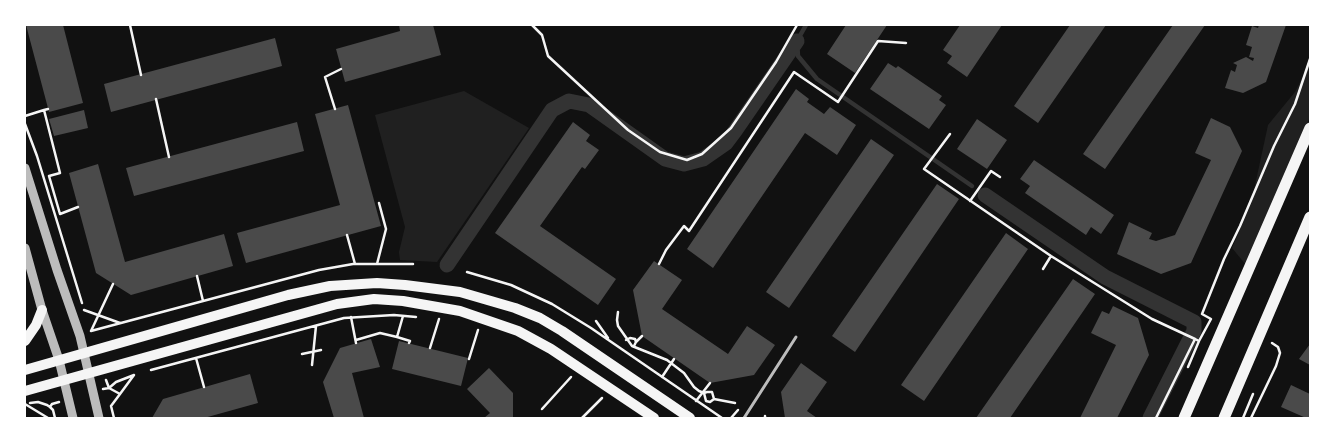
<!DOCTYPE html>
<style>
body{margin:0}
#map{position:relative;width:1335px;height:443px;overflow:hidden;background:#111;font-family:Overpass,sans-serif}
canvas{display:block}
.frame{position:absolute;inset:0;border:26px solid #fff;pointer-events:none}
</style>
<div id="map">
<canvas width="1335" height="443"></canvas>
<div class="frame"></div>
</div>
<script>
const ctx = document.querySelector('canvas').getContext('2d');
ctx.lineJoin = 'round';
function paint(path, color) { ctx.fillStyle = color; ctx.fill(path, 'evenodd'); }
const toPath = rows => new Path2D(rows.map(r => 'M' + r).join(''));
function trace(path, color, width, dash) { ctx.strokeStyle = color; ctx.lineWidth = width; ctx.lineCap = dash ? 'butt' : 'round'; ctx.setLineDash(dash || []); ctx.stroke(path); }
const green = toPath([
 [1310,63,1310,117,1246,265,1232,248,1251,204,1268,125,1295,92],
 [464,91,529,128,437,262,400,260,399,252,405,227,375,115]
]);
const stream = toPath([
 [806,25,797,41,798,56,817,79,972,186]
]);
const canal = toPath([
 [985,195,1105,277,1194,322,1194,331,1150,418],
 [447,265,552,110,569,101,589,105,665,159,684,164,703,159,726,143,735,131,797,41]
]);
const building = toPath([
 [26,25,63,25,83,103,49,112],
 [399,25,433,25,441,55,345,82,336,49,400,31],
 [846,25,887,25,855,73,827,54],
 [960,25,1002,25,967,77,947,63,952,56,943,50],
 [1070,25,1106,25,1038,123,1014,106],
 [1173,25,1205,25,1105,169,1083,154],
 [1259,25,1286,25,1266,82,1243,93,1225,88,1231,70,1235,72,1237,65,1233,63,1246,57,1253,61,1254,58,1249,57,1252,47,1246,45,1252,26,1258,28],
 [275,38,282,66,111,112,104,84],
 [888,63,896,68,898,66,942,96,939,100,946,105,929,129,870,89],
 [796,89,809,99,807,102,824,114,830,107,856,125,837,155,805,133,713,268,687,249],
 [348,105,381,226,246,263,237,233,340,205,315,114],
 [84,110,88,128,54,136,49,119],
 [1211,118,1230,127,1242,151,1191,263,1161,274,1117,254,1129,222,1152,233,1149,239,1156,241,1175,235,1211,160,1195,153],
 [977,119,1007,140,987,169,957,149],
 [297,122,304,151,134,196,126,168],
 [573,122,590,135,586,141,599,150,585,169,582,167,540,226,616,279,598,305,495,233],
 [871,139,894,155,789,308,766,292],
 [1034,160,1114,215,1101,234,1091,227,1086,235,1025,193,1030,186,1020,179],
 [98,164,125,262,224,234,233,266,131,295,96,273,69,173],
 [937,184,959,199,855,352,832,336],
 [1006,233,1028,249,924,401,901,385],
 [654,261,682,280,662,309,728,354,747,326,775,345,754,375,710,383,642,336,633,290],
 [1073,279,1095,294,1010,418,976,418],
 [1113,306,1138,318,1149,355,1117,418,1080,418,1116,345,1091,333,1102,311,1109,314],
 [371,339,380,367,352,373,364,418,334,418,323,382,340,348],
 [399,341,468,358,461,386,392,369],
 [1310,344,1310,365,1299,359],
 [801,363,827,382,807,411,817,418,785,418,781,392],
 [489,368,513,393,513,418,484,418,490,413,467,389],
 [250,374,258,403,204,418,152,418,163,399],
 [1291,385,1310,394,1310,418,1306,418,1281,407]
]);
const path = toPath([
 [130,25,141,75],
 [532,25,542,35,548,56,628,130,660,152,687,160,702,154,731,128,776,62,797,25],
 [156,99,169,157],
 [48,109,44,110,60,173,49,176,60,214,78,207],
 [335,109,325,77,341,69],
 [25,116,44,110],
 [25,124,37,156,82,303],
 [950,134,924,169,1051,256,1152,319,1195,339],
 [970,201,991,171,1000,177],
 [347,235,355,264],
 [377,264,386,229,379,203],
 [659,264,666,250,684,226,689,231,794,72,838,102,878,41,906,43],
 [1043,269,1051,256],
 [467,272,511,285,552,304,591,328,722,418],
 [197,276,203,301],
 [84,310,120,323],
 [618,312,617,320,618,326,632,346,667,360,684,373,694,387,699,391,704,393,707,392,712,392,714,399,735,403],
 [403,316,397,337,410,341,409,343],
 [351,317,356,343],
 [596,321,608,338],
 [91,331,319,270,353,264,413,264],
 [91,331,113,284],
 [356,340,380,333,397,337],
 [626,340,630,338,635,339,636,342,634,346],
 [636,342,642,336],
 [430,348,439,319],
 [302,354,321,350],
 [196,358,204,387],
 [469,359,478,330],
 [312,365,316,326],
 [1188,367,1199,341],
 [151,370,344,318,394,315,416,317],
 [662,377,674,359],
 [106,380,109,388,120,394,111,406,114,418],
 [103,389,109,388,116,382,134,375],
 [704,393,706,401,710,402,714,399],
 [120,394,134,375],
 [696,401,710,383],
 [30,403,38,402,47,405,50,407],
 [25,404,48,418],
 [542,409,571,377],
 [55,418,53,410,50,407,52,404,59,402],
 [582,418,602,398],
 [731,418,738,410],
 [765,418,765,416],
 [1156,418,1195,339,1199,341,1211,319,1202,314,1224,259,1240,226,1274,146,1295,104,1310,59],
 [1243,418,1253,394],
 [1251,418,1276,366,1280,353,1278,347,1272,343]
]);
const service = toPath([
 [744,418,796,337]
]);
const tertiary = toPath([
 [25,168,57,270,80,336,99,418],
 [25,248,42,310,59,360,73,418]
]);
const secondary = toPath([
 [25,341,36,325,42,310],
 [25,370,288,295,330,286,377,283,405,285,460,292,515,308,540,318,562,331,690,418],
 [25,391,337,304,374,299,403,301,460,311,518,331,551,349,654,418]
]);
const primary = toPath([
 [1184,418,1310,128],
 [1224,418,1310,217]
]);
paint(green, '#202020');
trace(stream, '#333', 4.5);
trace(canal, '#333', 15);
paint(building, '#4a4a4a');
trace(path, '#f5f5f5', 2.5);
trace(service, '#bcbcbc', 3);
trace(tertiary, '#bcbcbc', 9);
trace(secondary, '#f5f5f5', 10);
trace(primary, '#f5f5f5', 11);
</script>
